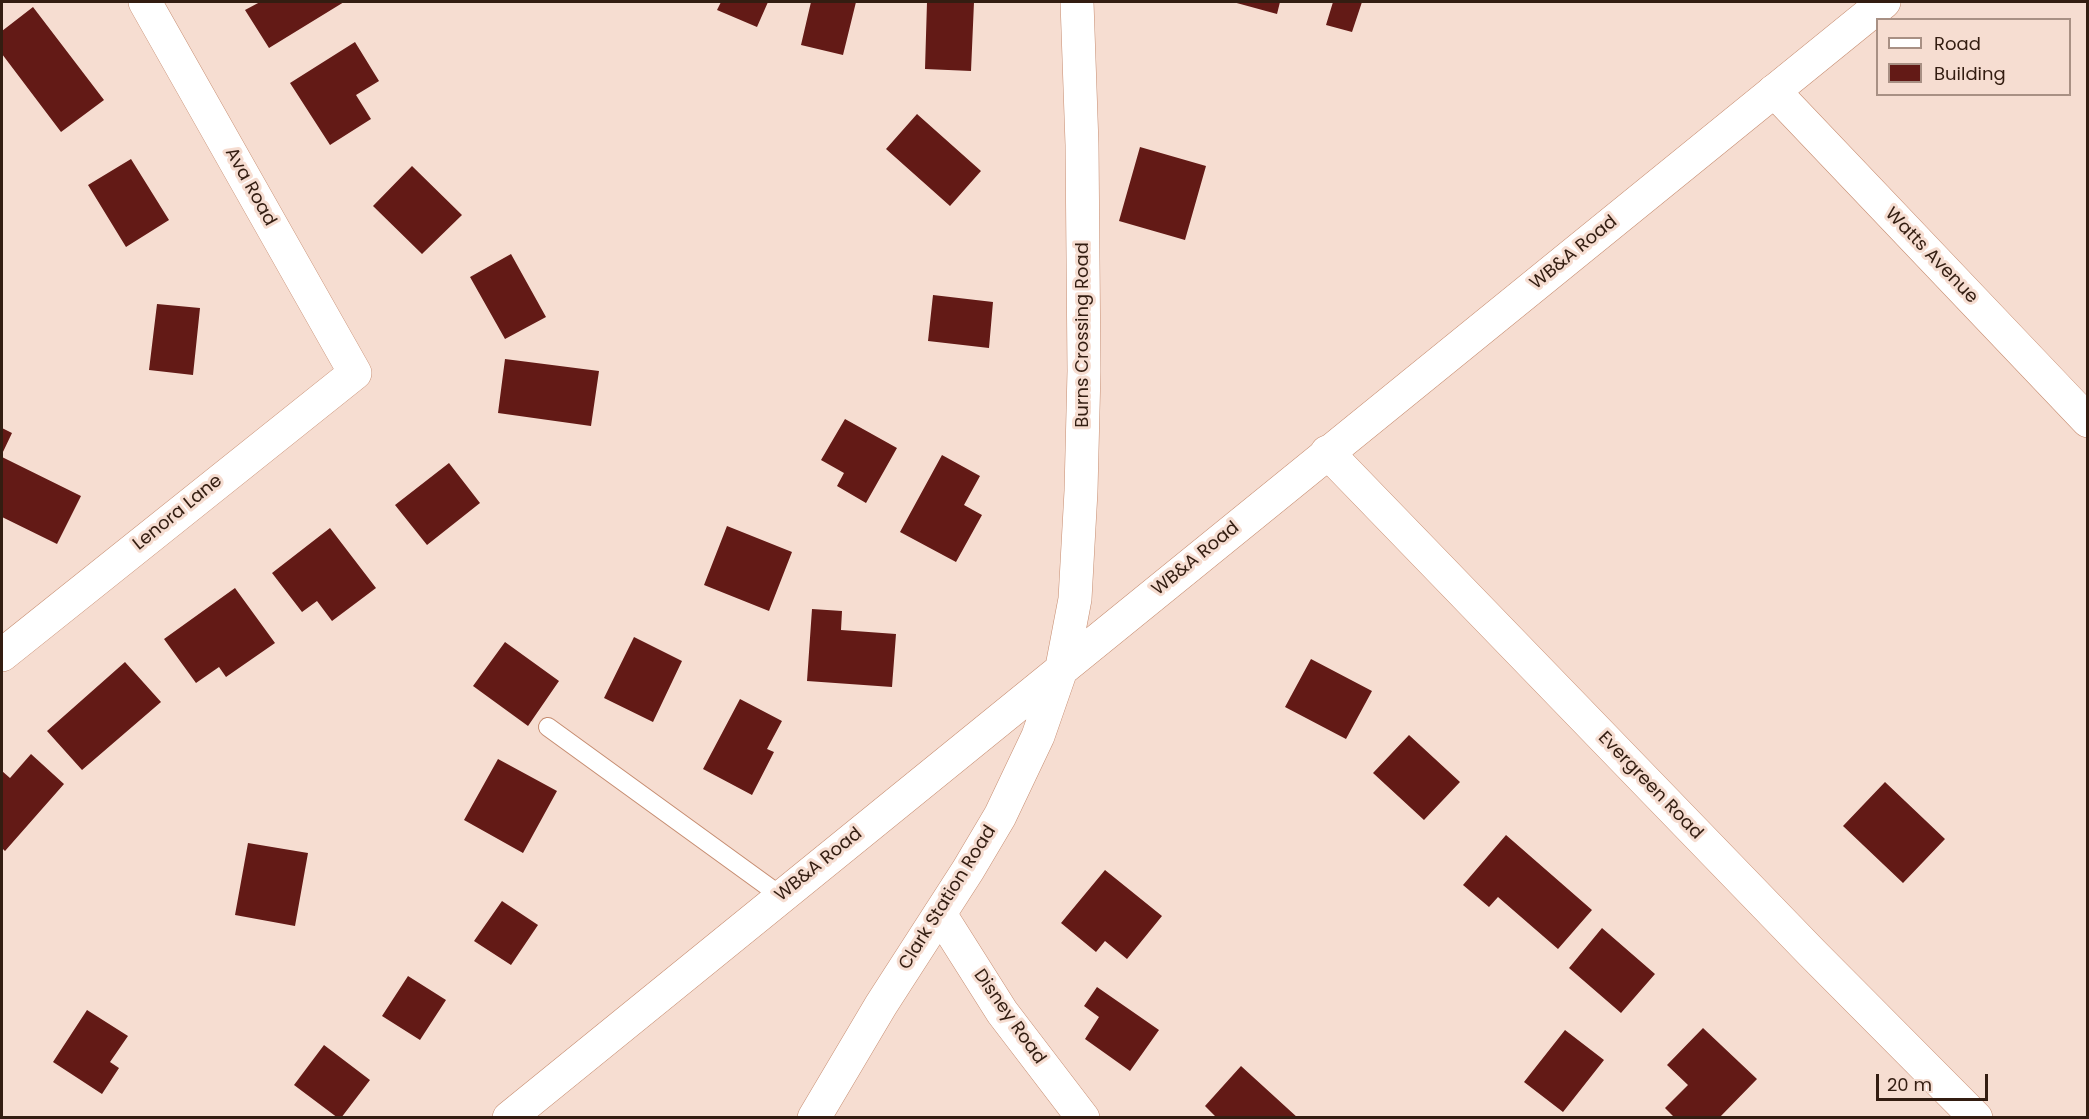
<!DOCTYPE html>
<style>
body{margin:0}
#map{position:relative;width:2089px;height:1119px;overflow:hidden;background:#f6ddd1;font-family:Poppins,sans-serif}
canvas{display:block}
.frame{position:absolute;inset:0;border:3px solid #331d11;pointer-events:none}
.legend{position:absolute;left:1876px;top:18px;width:195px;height:78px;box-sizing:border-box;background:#f6ddd1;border:2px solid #a89084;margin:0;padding:8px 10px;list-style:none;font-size:18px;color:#331d11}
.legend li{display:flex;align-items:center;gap:12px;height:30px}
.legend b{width:30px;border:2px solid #a89084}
.scale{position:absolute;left:1876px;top:1074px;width:112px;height:27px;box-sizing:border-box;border:3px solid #331d11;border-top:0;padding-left:8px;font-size:18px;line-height:21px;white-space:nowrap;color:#331d11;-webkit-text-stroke:4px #f6ddd1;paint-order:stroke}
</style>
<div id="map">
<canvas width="2089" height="1119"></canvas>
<div class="frame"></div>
<ul class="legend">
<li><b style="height:8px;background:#fff"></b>Road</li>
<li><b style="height:16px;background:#631a16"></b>Building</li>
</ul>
<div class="scale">20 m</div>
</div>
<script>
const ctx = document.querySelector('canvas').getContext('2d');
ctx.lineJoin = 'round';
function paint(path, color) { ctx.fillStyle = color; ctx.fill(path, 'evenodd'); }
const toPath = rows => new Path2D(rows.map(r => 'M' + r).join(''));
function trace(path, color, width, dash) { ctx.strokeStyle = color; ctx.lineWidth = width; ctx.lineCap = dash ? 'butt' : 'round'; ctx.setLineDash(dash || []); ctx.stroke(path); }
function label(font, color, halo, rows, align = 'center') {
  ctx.font = font + ' Poppins,sans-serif'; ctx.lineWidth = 6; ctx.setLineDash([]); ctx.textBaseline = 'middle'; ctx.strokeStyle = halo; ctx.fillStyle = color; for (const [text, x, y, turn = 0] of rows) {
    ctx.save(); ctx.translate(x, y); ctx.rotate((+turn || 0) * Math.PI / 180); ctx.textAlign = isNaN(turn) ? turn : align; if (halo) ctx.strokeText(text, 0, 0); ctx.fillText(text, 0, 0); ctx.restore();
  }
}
const building = toPath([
 [260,2,344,2,269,48,245,10],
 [721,2,768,2,757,27,717,10],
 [811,2,856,2,843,55,801,45],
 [927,2,974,2,971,71,925,69],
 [1233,2,1280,2,1277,14],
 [1333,2,1362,2,1352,32,1326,25],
 [33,7,104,100,61,132,2,54,2,31],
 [355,42,379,81,356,95,371,119,330,145,290,83],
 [917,114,981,171,950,206,886,149],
 [1140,147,1206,166,1185,240,1119,221],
 [131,159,169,220,126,247,88,185],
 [412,166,462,215,422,254,373,206],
 [511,254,546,317,505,339,470,277],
 [933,295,993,302,989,348,928,341],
 [157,304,200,308,193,375,149,370],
 [505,359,599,371,591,426,498,413],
 [845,419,897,448,866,503,837,486,844,473,821,460],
 [2,428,12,433,2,454],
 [942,455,980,476,964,505,982,515,956,562,900,532],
 [2,457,81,496,57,544,2,517],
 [449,463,480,503,427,545,395,505],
 [727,526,792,552,769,611,704,585],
 [330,528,376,588,332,621,317,601,302,612,272,573],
 [235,588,275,643,226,677,219,667,196,683,164,639],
 [812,609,842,611,841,630,896,634,892,687,807,681],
 [634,637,682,661,653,722,604,698],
 [505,642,559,681,528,726,473,686],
 [1311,659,1372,691,1346,739,1285,707],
 [125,662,161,702,82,770,47,731],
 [740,699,782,721,767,749,774,752,752,795,703,769],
 [1409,735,1460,782,1424,820,1373,773],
 [31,754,64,784,5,851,2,848,2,771,10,778],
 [498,759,557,791,523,853,464,820],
 [1885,782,1945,839,1903,883,1843,826],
 [1506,835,1592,910,1558,949,1498,897,1489,907,1463,885],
 [248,843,308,853,295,926,235,915],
 [1105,870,1162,916,1127,959,1105,941,1096,952,1061,923],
 [502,901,538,925,511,965,474,941],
 [1602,928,1655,974,1621,1013,1569,968],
 [408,976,446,1000,420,1040,382,1016],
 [1097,987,1159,1030,1130,1071,1085,1039,1099,1017,1084,1006],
 [87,1010,128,1036,110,1062,119,1068,102,1094,53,1062],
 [1703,1028,1757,1079,1719,1118,1675,1118,1665,1108,1688,1085,1667,1065],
 [1565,1030,1604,1060,1563,1112,1524,1082],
 [324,1045,370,1080,341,1118,338,1118,294,1085],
 [1241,1066,1298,1118,1217,1118,1205,1106]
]);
const service = toPath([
 [548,727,781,896]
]);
const minor = toPath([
 [1774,91,2088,421],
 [1327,452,1812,953,1976,1118],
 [2,655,355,373,145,2],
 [940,914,1002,1012,1083,1118]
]);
const tertiary = toPath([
 [509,1118,1884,2],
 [814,1118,881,1005,968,870,1000,816,1038,736,1062,667,1075,599,1081,491,1084,371,1082,145,1077,2]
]);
const streetNames = [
 ["Ava Road",250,187,61],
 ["WB&A Road",1574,253,-39],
 ["Watts Avenue",1931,256,46],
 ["Burns Crossing Road",1083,335,-90],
 ["Lenora Lane",178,513,-39],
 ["WB&A Road",1196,559,-39],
 ["Evergreen Road",1650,786,46],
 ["WB&A Road",819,865,-39],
 ["Clark Station Road",948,898,-58],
 ["Disney Road",1009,1017,55]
];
paint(building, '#631a16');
trace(service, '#c68c70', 20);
trace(minor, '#c68c70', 34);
trace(tertiary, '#c68c70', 34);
trace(service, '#fff', 18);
trace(minor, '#fff', 33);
trace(tertiary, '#fff', 33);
label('18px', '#331d11', '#f6ddd1', streetNames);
</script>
